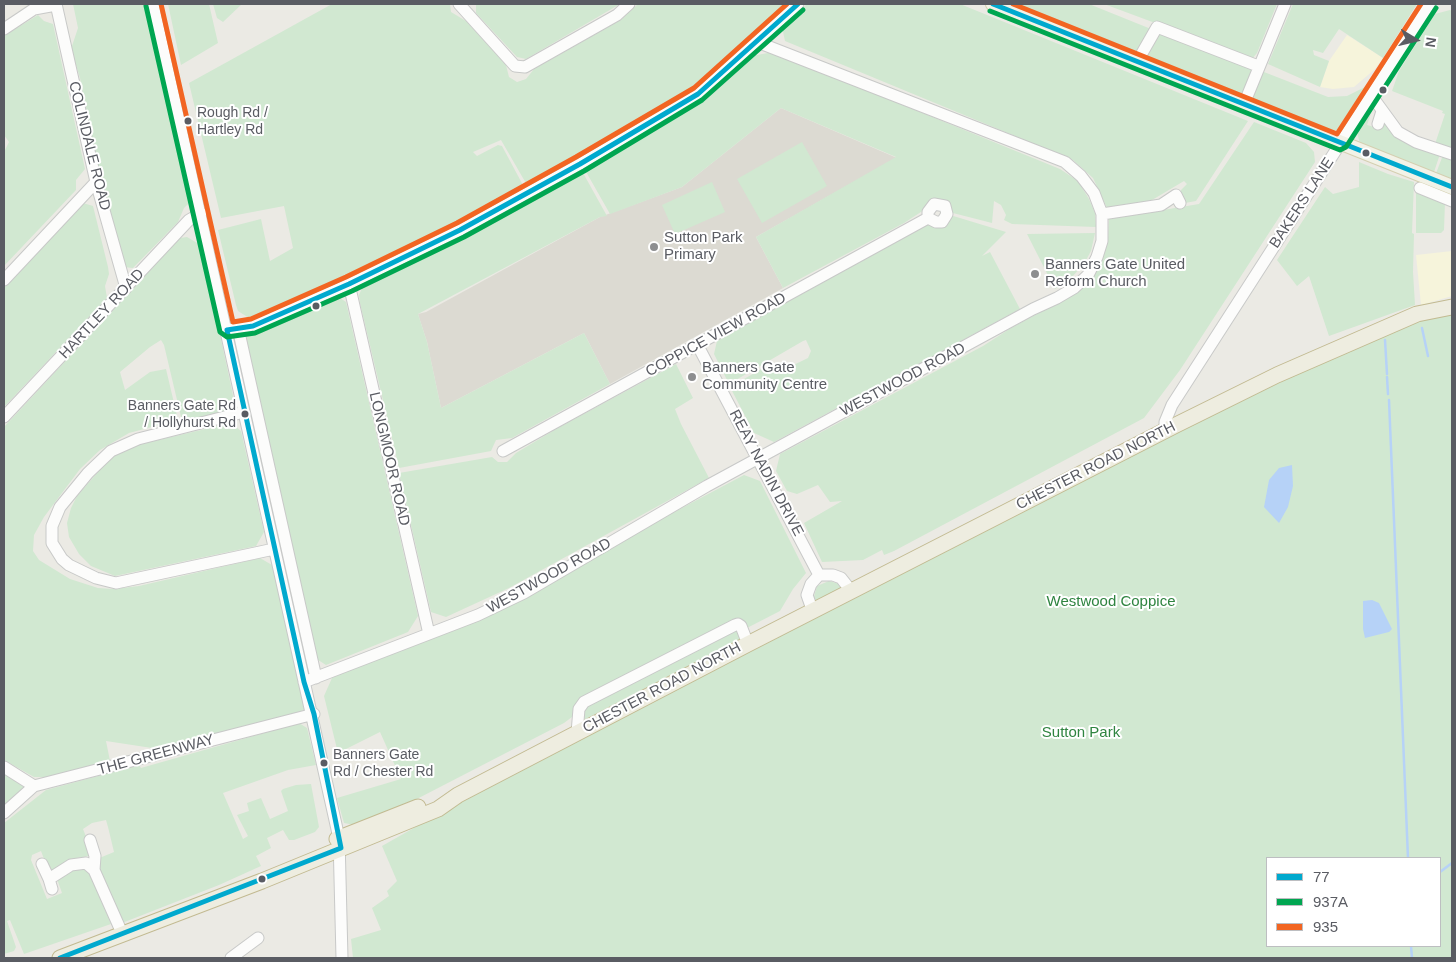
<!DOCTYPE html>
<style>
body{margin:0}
#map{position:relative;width:1456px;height:962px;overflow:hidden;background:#ebeae4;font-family:Helvetica,sans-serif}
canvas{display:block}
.frame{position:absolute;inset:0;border:5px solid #5a5c63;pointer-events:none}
.legend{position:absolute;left:1266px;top:857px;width:175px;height:90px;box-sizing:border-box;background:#fff;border:1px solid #bdbec1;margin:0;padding:6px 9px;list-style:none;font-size:15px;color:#5a5c63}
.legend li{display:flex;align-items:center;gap:10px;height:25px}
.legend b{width:25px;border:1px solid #bdbec1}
.north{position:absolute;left:1391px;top:15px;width:50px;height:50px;-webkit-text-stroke:4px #fff;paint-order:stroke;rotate:99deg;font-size:14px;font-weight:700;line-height:20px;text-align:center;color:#5a5c63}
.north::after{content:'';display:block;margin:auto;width:18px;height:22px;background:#5a5c63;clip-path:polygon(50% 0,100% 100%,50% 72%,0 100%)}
</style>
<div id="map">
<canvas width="1456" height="962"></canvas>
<div class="frame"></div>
<ul class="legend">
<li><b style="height:6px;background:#00a9ce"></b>77</li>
<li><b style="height:6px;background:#00a651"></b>937A</li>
<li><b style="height:6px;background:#f26522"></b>935</li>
</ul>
<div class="north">N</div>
</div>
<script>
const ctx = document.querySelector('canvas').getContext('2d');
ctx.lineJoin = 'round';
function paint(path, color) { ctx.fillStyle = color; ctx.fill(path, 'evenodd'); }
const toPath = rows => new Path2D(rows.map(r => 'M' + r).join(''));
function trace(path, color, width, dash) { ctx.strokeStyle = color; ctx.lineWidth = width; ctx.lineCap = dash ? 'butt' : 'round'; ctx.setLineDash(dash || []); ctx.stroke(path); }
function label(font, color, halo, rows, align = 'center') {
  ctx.font = font + ' Helvetica,sans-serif'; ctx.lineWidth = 4; ctx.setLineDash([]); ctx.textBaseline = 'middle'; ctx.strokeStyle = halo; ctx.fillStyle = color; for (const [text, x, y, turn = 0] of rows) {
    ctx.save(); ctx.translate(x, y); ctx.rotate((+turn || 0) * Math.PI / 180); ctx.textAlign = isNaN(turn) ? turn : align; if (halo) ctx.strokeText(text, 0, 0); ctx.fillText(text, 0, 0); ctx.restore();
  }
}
const commercial = toPath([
 [1347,35,1383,58,1375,69,1354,87,1333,89,1320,87,1329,61],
 [1452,251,1452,296,1421,305,1416,255]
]);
const education = toPath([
 [781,108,897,158,756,237,783,288,610,384,584,333,441,408,427,342,418,314,426,312,600,217,682,187]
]);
const green = toPath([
 [73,4,146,4,150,24,190,202,184,208,178,222,133,268,123,267,92,142,80,78,71,49,78,28],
 [168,4,209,4,218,43,181,65],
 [213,4,242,4,223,22,217,18],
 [332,4,450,4,451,12,466,21,506,65,509,77,517,82,526,79,534,69,622,19,638,4,787,4,691,92,527,185,501,140,473,152,477,156,498,145,502,146,524,187,420,243,294,302,268,313,249,318,238,311,236,305,218,230,261,219,270,261,293,248,284,206,221,218,189,83],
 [476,4,620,4,526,59,517,57,476,13],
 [807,4,960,4,1248,121,1196,201,1185,203,1181,195,1181,190,1187,184,1184,181,1147,203,1107,208,1093,178,1073,160,785,41,782,27],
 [1002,4,1089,4,1151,29,1135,55],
 [1104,4,1277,4,1257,53,1252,59],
 [1293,4,1417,4,1383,58,1339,29,1323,53,1313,50,1314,55,1329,61,1320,87,1268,64],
 [1450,10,1452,11,1452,150,1435,144,1445,114,1442,113,1443,111,1392,91,1399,71,1435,14],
 [38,15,44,21,53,24,85,169,76,180,76,190,4,266,4,152,9,142,4,135,4,36],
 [1159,32,1252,69,1243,96,1240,97,1145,59,1144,53],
 [773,52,1060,169,1078,181,1089,199,1095,213,1096,227,1012,224,1004,220,1006,215,1001,205,994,201,992,223,949,212,943,200,937,199,924,210,904,223,783,288,756,237,896,157,781,108,682,187,610,214,585,170,600,159,690,108,752,56],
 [1264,72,1328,97,1347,96,1365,87,1337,130,1333,133,1250,100,1261,73],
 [1374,105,1367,125,1374,127,1382,119,1396,137,1440,154,1433,175,1360,144,1357,132],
 [1254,122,1306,143,1314,152,1315,162,1180,370,1144,418,894,551,884,555,882,550,863,560,822,562,804,523,842,501,830,502,818,485,797,494,787,491,776,471,780,454,983,346,1011,328,1076,293,1100,264,1108,239,1109,219,1199,204],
 [802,142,827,186,762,223,737,179],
 [1443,155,1452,158,1452,183,1435,176],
 [1359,162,1388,174,1414,182,1412,233,1414,234,1413,272,1415,305,1329,336,1309,276,1297,286,1277,260,1325,187,1333,194,1359,187],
 [582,171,607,216,600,217,418,314,427,342,441,408,584,333,610,384,512,438,496,440,491,451,399,468,360,303,359,295,362,288,374,278,446,246,559,182],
 [712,182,725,212,675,234,662,205],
 [1416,191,1445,202,1444,230,1441,233,1416,233],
 [83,203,93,206,108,267,109,274,105,286,107,298,4,407,4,286],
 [950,215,1006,232,982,256,990,252,1020,309,774,442,754,433,730,387,765,367,773,365,777,373,808,358,811,351,806,340,803,341,729,384,714,354,717,341,921,227],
 [1095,233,1091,251,1084,264,1071,278,1055,289,1027,234],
 [187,237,199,244,202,250,234,400,227,412,182,421,164,345,161,340,150,347,120,372,125,390,150,372,166,369,178,420,129,433,100,450,80,469,44,517,34,535,33,551,39,560,70,579,98,588,113,589,139,586,260,558,272,565,308,709,188,745,152,748,106,741,110,761,49,777,34,777,4,760,4,427,180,238],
 [337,296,346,302,418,616,408,632,326,665,315,658,245,339,252,331,290,318],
 [1452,312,1452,958,353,958,351,939,381,930,372,908,389,896,387,891,397,881,382,846,518,769,1170,433,1420,318],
 [1267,858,1440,858,1440,946,1267,946],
 [676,364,693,398,675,409,681,424,709,478,509,588,446,617,431,612,399,473,492,457,498,462,507,462,516,453,556,429],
 [231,423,241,431,264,532,256,546,115,576,91,566,79,554,69,537,67,523,71,508,77,496,111,457,124,448],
 [744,475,760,481,806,573,793,589,780,611,745,629,740,618,624,678,564,723,411,802,355,825,344,823,337,798,401,779,380,732,338,753,324,696,332,678,603,553,663,518],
 [829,581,840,584,844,590,815,605,813,600,817,586],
 [737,629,740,639,582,721,584,706],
 [299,723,307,728,316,765,288,770,223,793,243,839,248,836,237,815,249,811,247,803,261,798,270,819,288,811,281,791,283,789,296,785,311,784,319,827,315,832,294,840,289,840,283,830,267,838,271,848,256,856,261,866,219,885,122,923,101,879,97,859,114,852,108,827,106,820,92,823,83,829,92,852,89,856,70,859,49,872,41,851,32,855,31,860,47,899,62,893,57,879,82,865,92,874,93,882,111,924,24,954,10,920,7,921,16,947,14,951,4,954,4,823,46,790,139,765,141,768],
 [4,772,22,784,24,789,4,810]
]);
const water = toPath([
 [1292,465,1293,486,1288,507,1279,523,1264,507,1269,480,1279,468],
 [1372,600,1379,603,1392,629,1389,632,1365,638,1363,629,1363,601]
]);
const stream = toPath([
 [1422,328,1428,356],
 [1385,340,1387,374],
 [1387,377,1388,394],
 [1389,400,1408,858],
 [1440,872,1452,863],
 [1411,946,1412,958]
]);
const minor = toPath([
 [56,4,96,182,126,288],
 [153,4,339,838,342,958],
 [459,4,515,66,525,67,617,15,629,4],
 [4,29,34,9,56,5],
 [1137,62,1157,27,1258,66],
 [1371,95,1398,132,1416,142,1452,154],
 [1244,104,1285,4],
 [1378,124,1382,111],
 [1420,188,1452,201],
 [1102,214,1161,205,1176,195,1180,203],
 [4,280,96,182],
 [349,284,429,634],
 [238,328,316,678],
 [227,330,253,326,349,284,460,230,580,164,698,94,798,4],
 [698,346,819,575],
 [244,412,138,439,111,451,88,473,60,507,52,526,52,543,62,559,69,565,96,578,116,583,274,549],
 [4,417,189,220,201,213],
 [1165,430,1165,422,1172,405,1430,4],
 [503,451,928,218,936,222,942,222,947,214,945,206,934,204,928,212,928,218],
 [813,612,807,595,811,584,819,575,833,575,841,578,852,592],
 [304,682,478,615,524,593,707,486,1033,309,1057,298,1074,288,1088,275,1097,257,1102,241,1102,214,1094,193,1081,176,1065,162,757,42],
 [577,733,579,709,584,702,735,625,738,624,741,626,748,644],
 [4,767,34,786,314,714],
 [4,813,34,786],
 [90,840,95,856,94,870,122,933],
 [42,864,49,879],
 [52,889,49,879,71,865,86,863,94,870],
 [231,958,258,938]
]);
const major = toPath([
 [993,4,1452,187]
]);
const highway = toPath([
 [337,839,418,807],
 [60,958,262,881,438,809,458,795,748,644,1176,425,1277,375,1417,314,1452,307]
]);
const bus1 = toPath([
 [993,4,1452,187],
 [60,958,341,848,314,714,304,682,227,330,253,326,349,284,460,230,580,164,698,94,798,4]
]);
const bus2 = toPath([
 [146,6,220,332,227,337,255,333,352,291,464,237,584,171,702,100,803,10],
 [990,11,1340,150,1346,147,1436,8]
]);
const bus3 = toPath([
 [161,4,233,322,251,319,346,277,457,223,576,157,694,88,787,4],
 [1013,4,1337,134,1421,4]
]);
const markers = [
 [1383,90,4.5,"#5a5c63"],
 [188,121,4.5,"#5a5c63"],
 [1366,153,4.5,"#5a5c63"],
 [654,247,5,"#8d8e90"],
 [1035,274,5,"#8d8e90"],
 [316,306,4.5,"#5a5c63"],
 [692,377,5,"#8d8e90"],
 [245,414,4.5,"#5a5c63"],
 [324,763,4.5,"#5a5c63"],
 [262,879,4.5,"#5a5c63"]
];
const busNames = [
 ["Rough Rd /",197,113],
 ["Hartley Rd",197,130],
 ["Banners Gate Rd",236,406,"right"],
 ["/ Hollyhurst Rd",236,423,"right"],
 ["Banners Gate",333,755],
 ["Rd / Chester Rd",333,772]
];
const streetNames = [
 ["COLINDALE ROAD",89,146,76],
 ["BAKERS LANE",1302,203,-57],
 ["HARTLEY ROAD",102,314,-47],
 ["COPPICE VIEW ROAD",716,335,-29],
 ["WESTWOOD ROAD",903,380,-28],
 ["LONGMOOR ROAD",389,459,77],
 ["CHESTER ROAD NORTH",1096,466,-27],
 ["REAY NADIN DRIVE",766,473,62],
 ["WESTWOOD ROAD",549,576,-29],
 ["CHESTER ROAD NORTH",662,688,-28],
 ["THE GREENWAY",156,755,-15]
];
const poiNames = [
 ["Sutton Park",664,238],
 ["Primary",664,255],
 ["Banners Gate United",1045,265],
 ["Reform Church",1045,282],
 ["Banners Gate",702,368],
 ["Community Centre",702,385]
];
const parkNames = [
 ["Westwood Coppice",1111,602],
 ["Sutton Park",1081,733]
];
paint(commercial, '#f6f4db');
paint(education, '#dcdad2');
paint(green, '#d1e8d1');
paint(water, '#b6d2f7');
trace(stream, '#b6d2f7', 2.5);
trace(minor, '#c8c9c8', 13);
trace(major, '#d4cfb0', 16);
trace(highway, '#c2ba91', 17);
trace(minor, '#fcfcfb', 11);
trace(major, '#f2f2e7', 14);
trace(highway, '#eeede0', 15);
trace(bus1, '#00a9ce', 5);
trace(bus2, '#00a651', 5);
trace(bus3, '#f26522', 5);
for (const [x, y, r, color] of markers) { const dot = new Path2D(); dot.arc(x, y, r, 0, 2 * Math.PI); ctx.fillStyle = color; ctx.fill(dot); trace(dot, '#fff', 2); }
label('14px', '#5a5c63', '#fff', busNames, 'left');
label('15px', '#5a5c63', '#fff', streetNames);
label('15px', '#5a5c63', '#fff', poiNames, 'left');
label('15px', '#2f8440', '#fff', parkNames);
</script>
